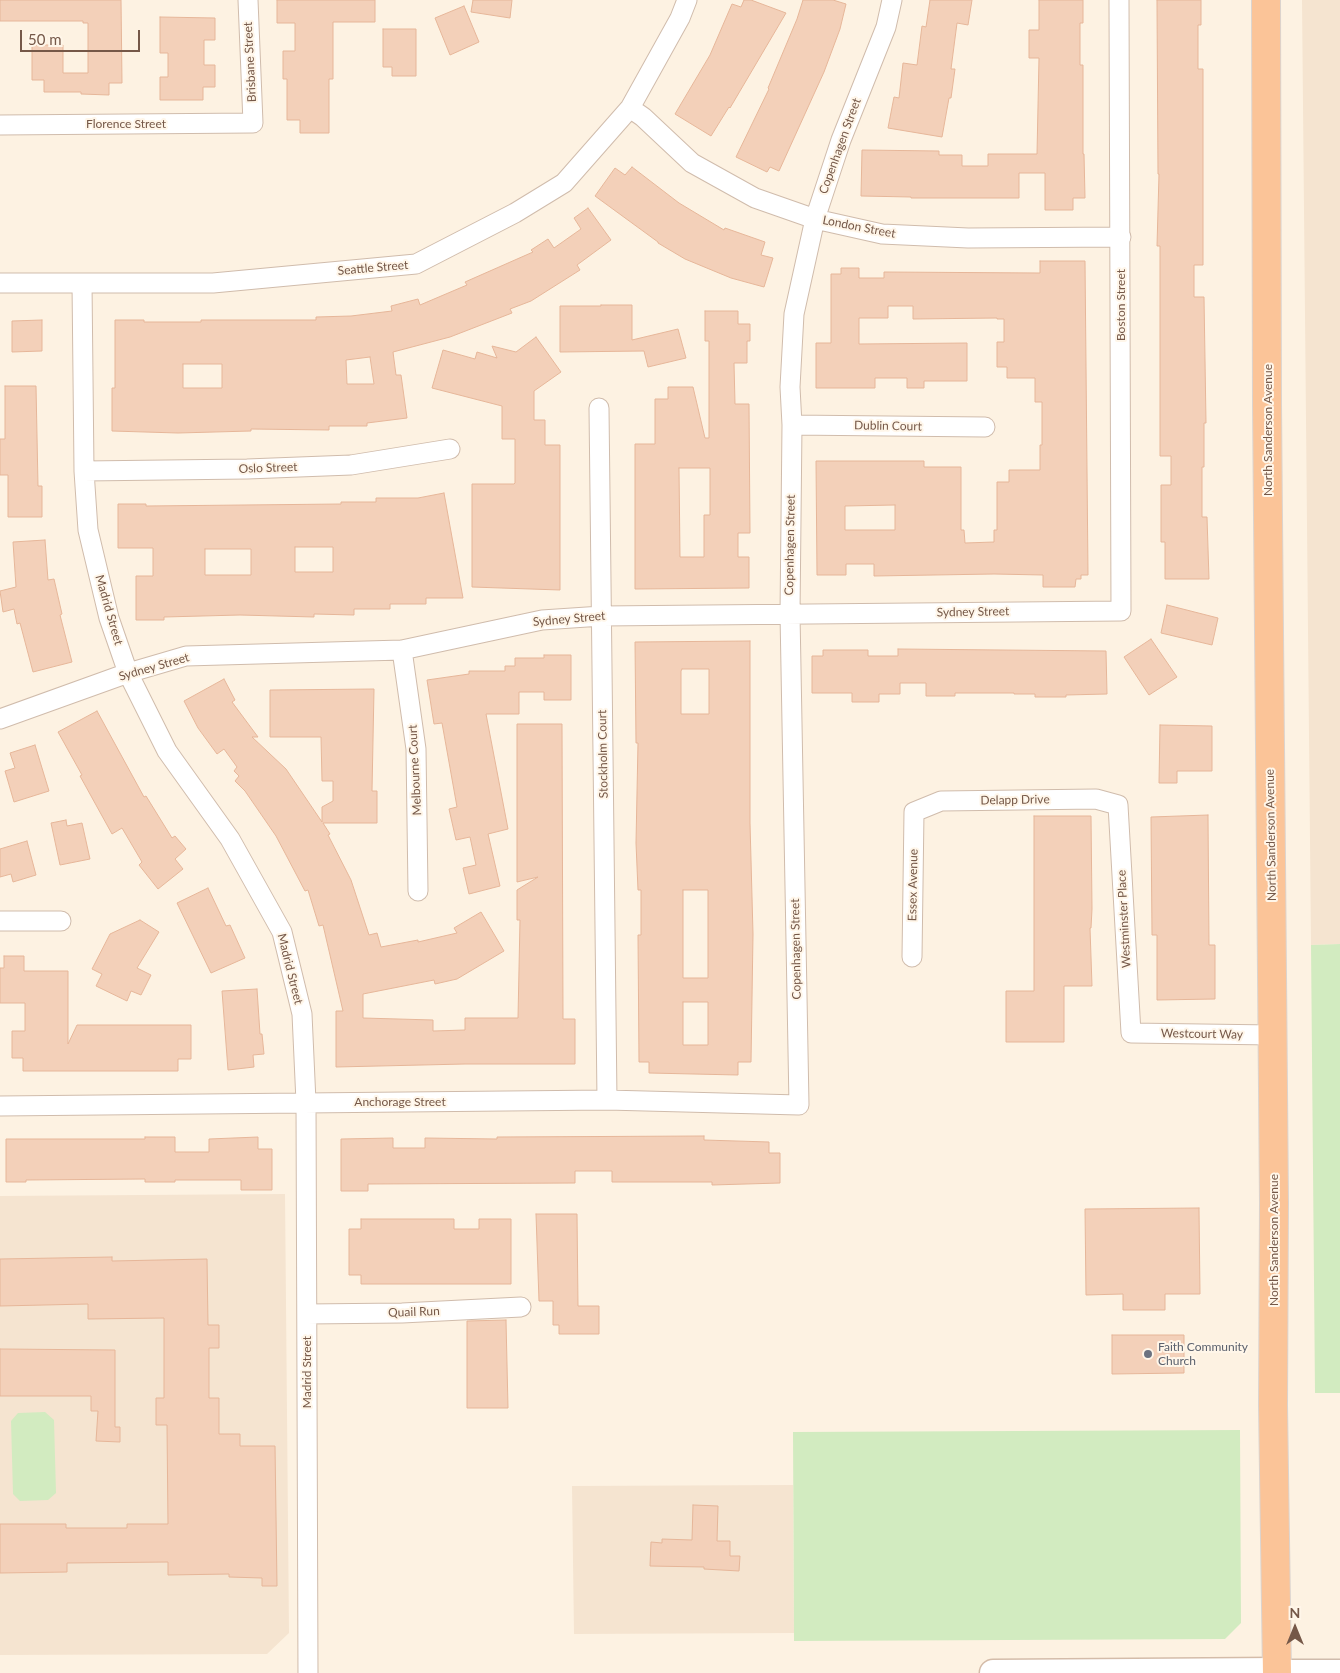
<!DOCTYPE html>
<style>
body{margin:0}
#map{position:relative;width:1340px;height:1673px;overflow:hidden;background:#fdf2e2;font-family:Lato,sans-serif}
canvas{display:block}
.north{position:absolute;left:1270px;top:1603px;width:50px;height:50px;-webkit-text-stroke:4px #fff6e9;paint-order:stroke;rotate:0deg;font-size:14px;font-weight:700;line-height:20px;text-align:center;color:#755848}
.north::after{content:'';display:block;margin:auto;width:18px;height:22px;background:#755848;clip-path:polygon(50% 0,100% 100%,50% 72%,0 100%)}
.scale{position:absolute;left:20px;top:30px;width:120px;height:22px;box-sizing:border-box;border:2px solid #755848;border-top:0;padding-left:6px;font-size:15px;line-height:18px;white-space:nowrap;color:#755848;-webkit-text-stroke:4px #fff6e9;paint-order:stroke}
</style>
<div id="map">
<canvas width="1340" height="1673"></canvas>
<div class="north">N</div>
<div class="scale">50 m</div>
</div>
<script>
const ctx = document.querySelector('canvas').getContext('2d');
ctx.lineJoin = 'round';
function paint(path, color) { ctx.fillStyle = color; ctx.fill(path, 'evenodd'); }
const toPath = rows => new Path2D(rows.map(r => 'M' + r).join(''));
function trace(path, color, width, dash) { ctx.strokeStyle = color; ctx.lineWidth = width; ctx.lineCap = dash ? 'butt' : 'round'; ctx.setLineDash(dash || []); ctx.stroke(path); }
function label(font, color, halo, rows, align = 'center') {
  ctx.font = font + ' Lato,sans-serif'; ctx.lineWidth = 4; ctx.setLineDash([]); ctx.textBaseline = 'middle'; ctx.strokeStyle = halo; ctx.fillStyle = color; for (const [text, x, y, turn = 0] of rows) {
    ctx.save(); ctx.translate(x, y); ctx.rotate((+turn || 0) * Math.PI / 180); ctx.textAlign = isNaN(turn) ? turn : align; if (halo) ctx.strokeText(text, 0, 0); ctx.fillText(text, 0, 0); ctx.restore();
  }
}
const residential = toPath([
 [1302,0,1340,0,1340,944,1311,945],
 [285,1194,289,1633,267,1654,0,1655,0,1196],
 [793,1485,794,1633,574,1634,572,1486]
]);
const green = toPath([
 [1340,944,1340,1393,1315,1393,1311,945],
 [45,1412,54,1420,56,1493,48,1500,20,1501,13,1494,11,1421,18,1413],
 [1240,1430,1241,1623,1225,1639,794,1641,793,1432]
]);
const building = toPath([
 [0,0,121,0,122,83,109,83,109,95,81,94,81,92,44,92,44,80,32,80,32,45,63,45,63,73,88,73,88,23,83,23,83,21,0,21,0,0],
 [277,0,375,0,375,22,333,22,333,79,329,79,329,133,300,133,300,120,287,120,287,79,283,79,283,51,295,51,295,23,277,23,277,0],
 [473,0,512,0,510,18,471,12,473,0],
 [744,0,751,0,786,13,730,108,729,107,711,136,675,114,710,55,732,4,741,7,744,0],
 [803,0,833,0,846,4,840,29,824,72,779,171,770,167,767,172,736,157,769,89,768,88,797,19,803,0],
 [930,0,972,0,968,25,957,23,951,69,955,69,951,98,949,98,942,137,888,128,894,97,899,98,903,63,917,65,922,26,926,27,930,0],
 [1039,0,1083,0,1083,23,1080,23,1080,65,1083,65,1083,154,1084,154,1085,198,1073,198,1073,210,1045,210,1045,173,1019,173,1019,198,911,198,911,197,861,196,862,150,939,151,939,155,962,155,962,166,988,166,988,154,1037,154,1039,58,1029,58,1029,30,1039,30,1039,0],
 [1157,0,1201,0,1201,25,1198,25,1198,69,1203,69,1203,265,1194,265,1194,297,1204,297,1206,423,1204,423,1204,467,1202,467,1202,517,1207,517,1209,579,1165,579,1165,542,1161,542,1161,485,1171,485,1171,456,1160,456,1160,246,1157,246,1159,174,1158,174,1157,0],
 [464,6,479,42,450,55,435,18,464,6],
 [160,17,215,18,215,40,204,40,204,65,215,65,215,87,203,87,203,100,160,100,160,77,168,77,168,53,160,53,160,17],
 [383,29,416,29,416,76,392,76,392,67,383,67,383,29],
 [632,167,679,203,724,230,725,228,765,242,761,255,773,258,764,287,731,278,685,259,658,243,658,242,595,196,615,168,625,175,632,167],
 [588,208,611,240,577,265,580,270,531,301,510,309,512,313,450,337,393,352,396,375,401,375,407,418,367,423,367,426,329,426,329,430,251,429,251,431,178,433,112,431,112,388,115,388,115,320,144,320,144,322,201,322,201,320,316,320,316,317,351,316,392,311,391,306,418,299,420,305,467,285,465,282,533,252,531,250,548,239,554,248,581,229,574,218,588,208],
 [370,357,374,384,347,384,346,360,370,357],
 [183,364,222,364,222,388,183,388,183,364],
 [1040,261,1085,261,1088,575,1081,575,1081,579,1076,579,1075,587,1043,587,1043,575,994,574,874,576,874,564,846,564,846,575,817,575,816,461,924,461,924,467,961,467,961,530,964,530,965,543,994,542,994,530,997,530,997,482,1009,482,1009,470,1040,470,1040,445,1042,445,1042,402,1035,402,1035,378,1007,378,1007,367,997,367,997,342,1004,342,1004,319,997,319,997,318,913,319,913,306,888,306,888,318,859,318,859,344,967,343,967,381,924,381,924,388,907,388,907,378,875,378,875,388,816,388,816,343,831,343,831,274,841,274,841,268,859,268,859,278,884,278,884,272,1040,273,1040,261],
 [895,505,895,530,845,530,845,506,895,505],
 [601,305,632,305,632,340,678,329,686,358,648,367,644,351,560,352,560,306,601,306,601,305],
 [705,311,738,311,738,324,750,324,750,341,747,341,747,363,734,363,735,404,749,404,750,533,738,533,738,557,749,557,749,588,635,589,635,444,655,444,655,399,668,399,668,387,693,387,705,438,709,438,709,341,705,341,705,311],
 [679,468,710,468,710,515,704,515,704,557,680,557,679,468],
 [42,320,42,351,12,352,12,321,42,320],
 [536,337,561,372,534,391,534,420,545,420,545,445,560,445,560,590,472,587,472,484,514,484,515,483,515,439,502,439,502,406,432,388,443,350,475,359,477,352,497,358,492,346,516,352,536,337],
 [5,386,36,386,38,486,42,486,42,517,8,517,8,475,0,475,0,439,5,439,5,386],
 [444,493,463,598,426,598,426,604,390,604,390,609,354,609,354,615,314,614,314,617,240,615,164,617,164,620,136,620,136,576,153,576,153,548,118,548,118,504,146,504,146,506,341,504,341,502,376,502,376,498,418,498,444,493],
 [295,547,333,547,333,572,295,572,295,547],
 [205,549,251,549,251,575,205,575,205,549],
 [45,540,48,580,54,579,62,614,60,615,72,662,33,672,20,623,17,624,14,609,3,612,0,591,16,587,13,542,45,540],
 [1167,605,1218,618,1212,645,1161,633,1167,605],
 [1151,639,1177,677,1149,695,1124,657,1151,639],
 [750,641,750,823,753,934,751,1062,738,1062,738,1075,649,1073,649,1062,639,1062,638,935,641,935,641,890,638,890,636,843,638,743,636,743,635,642,750,641],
 [682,669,709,669,709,714,681,714,681,671,682,669],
 [683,890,708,890,708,978,683,978,683,890],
 [683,1002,708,1002,708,1045,683,1045,683,1002],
 [898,649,1106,651,1107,694,1066,695,1066,697,1035,697,1035,694,1014,694,1014,693,955,693,955,696,926,696,926,683,900,683,900,694,879,694,879,702,852,702,852,693,812,693,812,656,823,656,823,650,868,650,868,656,898,656,898,649],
 [544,655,571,655,571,700,544,700,544,692,519,692,519,714,486,714,508,829,488,834,500,886,469,894,463,868,476,865,470,837,456,840,449,809,457,807,442,723,434,724,427,680,469,674,469,671,505,671,505,666,515,666,515,658,544,658,544,655],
 [224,679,235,700,232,702,258,737,252,737,286,769,322,822,322,807,333,801,333,781,322,781,321,737,270,737,270,690,374,689,372,791,377,791,377,823,323,823,330,834,328,835,351,880,369,935,377,933,381,947,418,940,418,942,457,933,454,928,481,912,504,951,457,979,435,984,434,980,363,994,363,1018,433,1020,433,1031,465,1030,465,1018,518,1018,520,920,517,920,517,890,538,877,517,882,517,724,562,724,563,1019,575,1019,575,1064,465,1064,336,1067,336,1011,343,1011,323,925,319,926,308,890,305,891,276,836,245,791,235,781,239,776,234,771,237,767,224,749,217,754,198,728,184,701,224,679],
 [97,711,144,797,146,796,172,838,175,836,186,849,175,859,183,869,158,889,139,865,142,862,122,828,112,834,80,776,82,775,58,732,97,711],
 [1160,725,1212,726,1212,771,1177,771,1177,783,1159,783,1160,725],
 [35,745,49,791,14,802,5,771,15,768,10,753,35,745],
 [1208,815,1209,945,1215,945,1215,999,1157,1000,1157,935,1152,935,1151,817,1208,815],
 [1034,816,1091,816,1092,909,1091,928,1090,928,1092,986,1064,986,1064,1042,1006,1042,1006,991,1034,991,1034,816],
 [66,820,67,826,82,823,90,859,60,865,51,823,66,820],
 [27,841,36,875,13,882,11,874,0,877,0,849,27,841],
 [208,888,226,926,230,925,245,958,211,973,177,903,208,888],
 [140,920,159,932,137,968,151,975,141,995,131,991,127,1001,96,986,102,974,92,969,110,934,140,920],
 [4,956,24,956,24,971,68,971,68,1044,77,1025,191,1025,191,1059,178,1059,178,1071,23,1071,23,1058,12,1058,12,1031,25,1031,25,1003,0,1003,0,968,4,968,4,956],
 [257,989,260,1034,262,1034,264,1054,253,1055,254,1067,228,1070,222,991,257,989],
 [704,1136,704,1140,769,1142,769,1153,780,1153,780,1183,712,1185,712,1182,612,1182,612,1171,575,1171,575,1183,368,1184,368,1191,341,1191,341,1139,393,1138,393,1148,425,1148,425,1138,497,1139,497,1137,704,1136],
 [145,1137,175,1137,175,1152,209,1152,209,1139,258,1137,258,1149,272,1149,272,1190,241,1190,241,1180,175,1180,175,1182,145,1182,145,1179,26,1180,26,1182,6,1182,6,1139,145,1139,145,1137],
 [1199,1208,1200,1294,1165,1294,1165,1310,1123,1310,1123,1294,1086,1295,1085,1209,1199,1208],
 [536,1214,577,1214,578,1306,599,1306,599,1334,559,1334,559,1325,553,1325,553,1301,539,1301,536,1214],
 [361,1219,454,1219,454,1229,479,1229,479,1219,511,1219,511,1284,361,1284,361,1275,349,1275,349,1229,361,1229,361,1219],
 [112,1257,112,1261,207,1259,208,1325,219,1325,219,1348,209,1348,209,1398,219,1398,219,1434,240,1434,240,1446,275,1446,277,1586,262,1586,262,1578,229,1577,229,1574,168,1575,168,1562,67,1563,67,1572,0,1573,0,1524,66,1524,66,1528,127,1528,127,1524,168,1524,167,1425,156,1425,156,1398,164,1398,164,1318,88,1319,88,1304,0,1306,0,1259,112,1257],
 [506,1320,508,1408,467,1408,467,1321,506,1320],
 [1112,1335,1184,1335,1184,1373,1112,1374,1112,1335],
 [0,1349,115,1350,115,1427,120,1427,120,1442,96,1441,98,1411,91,1411,91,1396,0,1396,0,1349],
 [693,1505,718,1506,717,1541,730,1541,730,1556,740,1556,739,1571,704,1569,704,1567,650,1566,651,1542,662,1543,662,1539,692,1540,693,1505]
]);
const minor = toPath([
 [630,108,643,117,692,163,755,198,815,219,882,234,968,238,1121,237],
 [0,125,253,123,248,0],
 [0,283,213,283,416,264,515,213,564,183,630,108,680,18,687,0],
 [82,283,84,471,88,530,109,618,128,673,167,751,230,839,282,932,302,1014,306,1102,308,1673],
 [599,408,607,1100],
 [792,425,985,427],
 [84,471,247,469,351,465,450,449],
 [402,650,416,749,418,891],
 [0,719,128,673,186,656,402,650,542,620,602,616,1121,611,1119,0],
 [0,921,61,921],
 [912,957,914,812,941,801,1096,799,1118,805,1131,1033,1273,1035],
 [0,1106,607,1100,799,1105,790,614,792,425,790,387,794,314,815,219,841,140,886,27,892,0],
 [307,1314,402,1313,521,1307]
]);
const tertiary = toPath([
 [1277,1671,1340,1671]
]);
const secondary = toPath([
 [993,1673,1277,1671]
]);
const trunk = toPath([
 [1266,0,1267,404,1274,1202,1273,1405,1277,1673]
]);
const markers = [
 [1148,1354,5,"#6b7280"]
];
const streetNames = [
 ["Brisbane Street",250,62,-93],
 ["Florence Street",126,124],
 ["Copenhagen Street",840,146,-70],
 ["London Street",859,227,11],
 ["Seattle Street",373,268,-5],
 ["Boston Street",1121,305,-90],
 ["Dublin Court",888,426,1],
 ["North Sanderson Avenue",1268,430,-90],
 ["Oslo Street",268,468,-2],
 ["Copenhagen Street",790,545,-89],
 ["Madrid Street",109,610,74],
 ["Sydney Street",973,612,-1],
 ["Sydney Street",569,619,-5],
 ["Sydney Street",154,667,-16],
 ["Stockholm Court",603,754,-91],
 ["Melbourne Court",415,770,-93],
 ["Delapp Drive",1015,800,-1],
 ["North Sanderson Avenue",1271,835,-91],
 ["Essex Avenue",913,885,-89],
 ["Westminster Place",1124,919,-93],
 ["Copenhagen Street",796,949,-91],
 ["Madrid Street",290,969,76],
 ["Westcourt Way",1202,1034,1],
 ["Anchorage Street",400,1102],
 ["North Sanderson Avenue",1274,1240,-90],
 ["Quail Run",414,1312,-2],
 ["Madrid Street",307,1372,-90]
];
const worshipNames = [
 ["Faith Community",1158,1347],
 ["Church",1158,1361]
];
paint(residential, '#f5e4d0');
paint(green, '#d2ebc0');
paint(building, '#f3d0b9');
trace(building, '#e6b699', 1);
trace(minor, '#d0bcac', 21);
trace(tertiary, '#d0bcac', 25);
trace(secondary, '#d4bca9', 29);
trace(trunk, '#dbd4cf', 30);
trace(minor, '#fff', 19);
trace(tertiary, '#fff', 22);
trace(secondary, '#fff', 26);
trace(trunk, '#fbc498', 28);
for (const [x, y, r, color] of markers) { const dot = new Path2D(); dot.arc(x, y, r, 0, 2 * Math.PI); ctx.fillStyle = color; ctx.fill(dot); trace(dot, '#fff6e9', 2); }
label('12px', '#755848', '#fff6e9', streetNames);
label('12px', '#5b616d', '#fff6e9', worshipNames, 'left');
</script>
